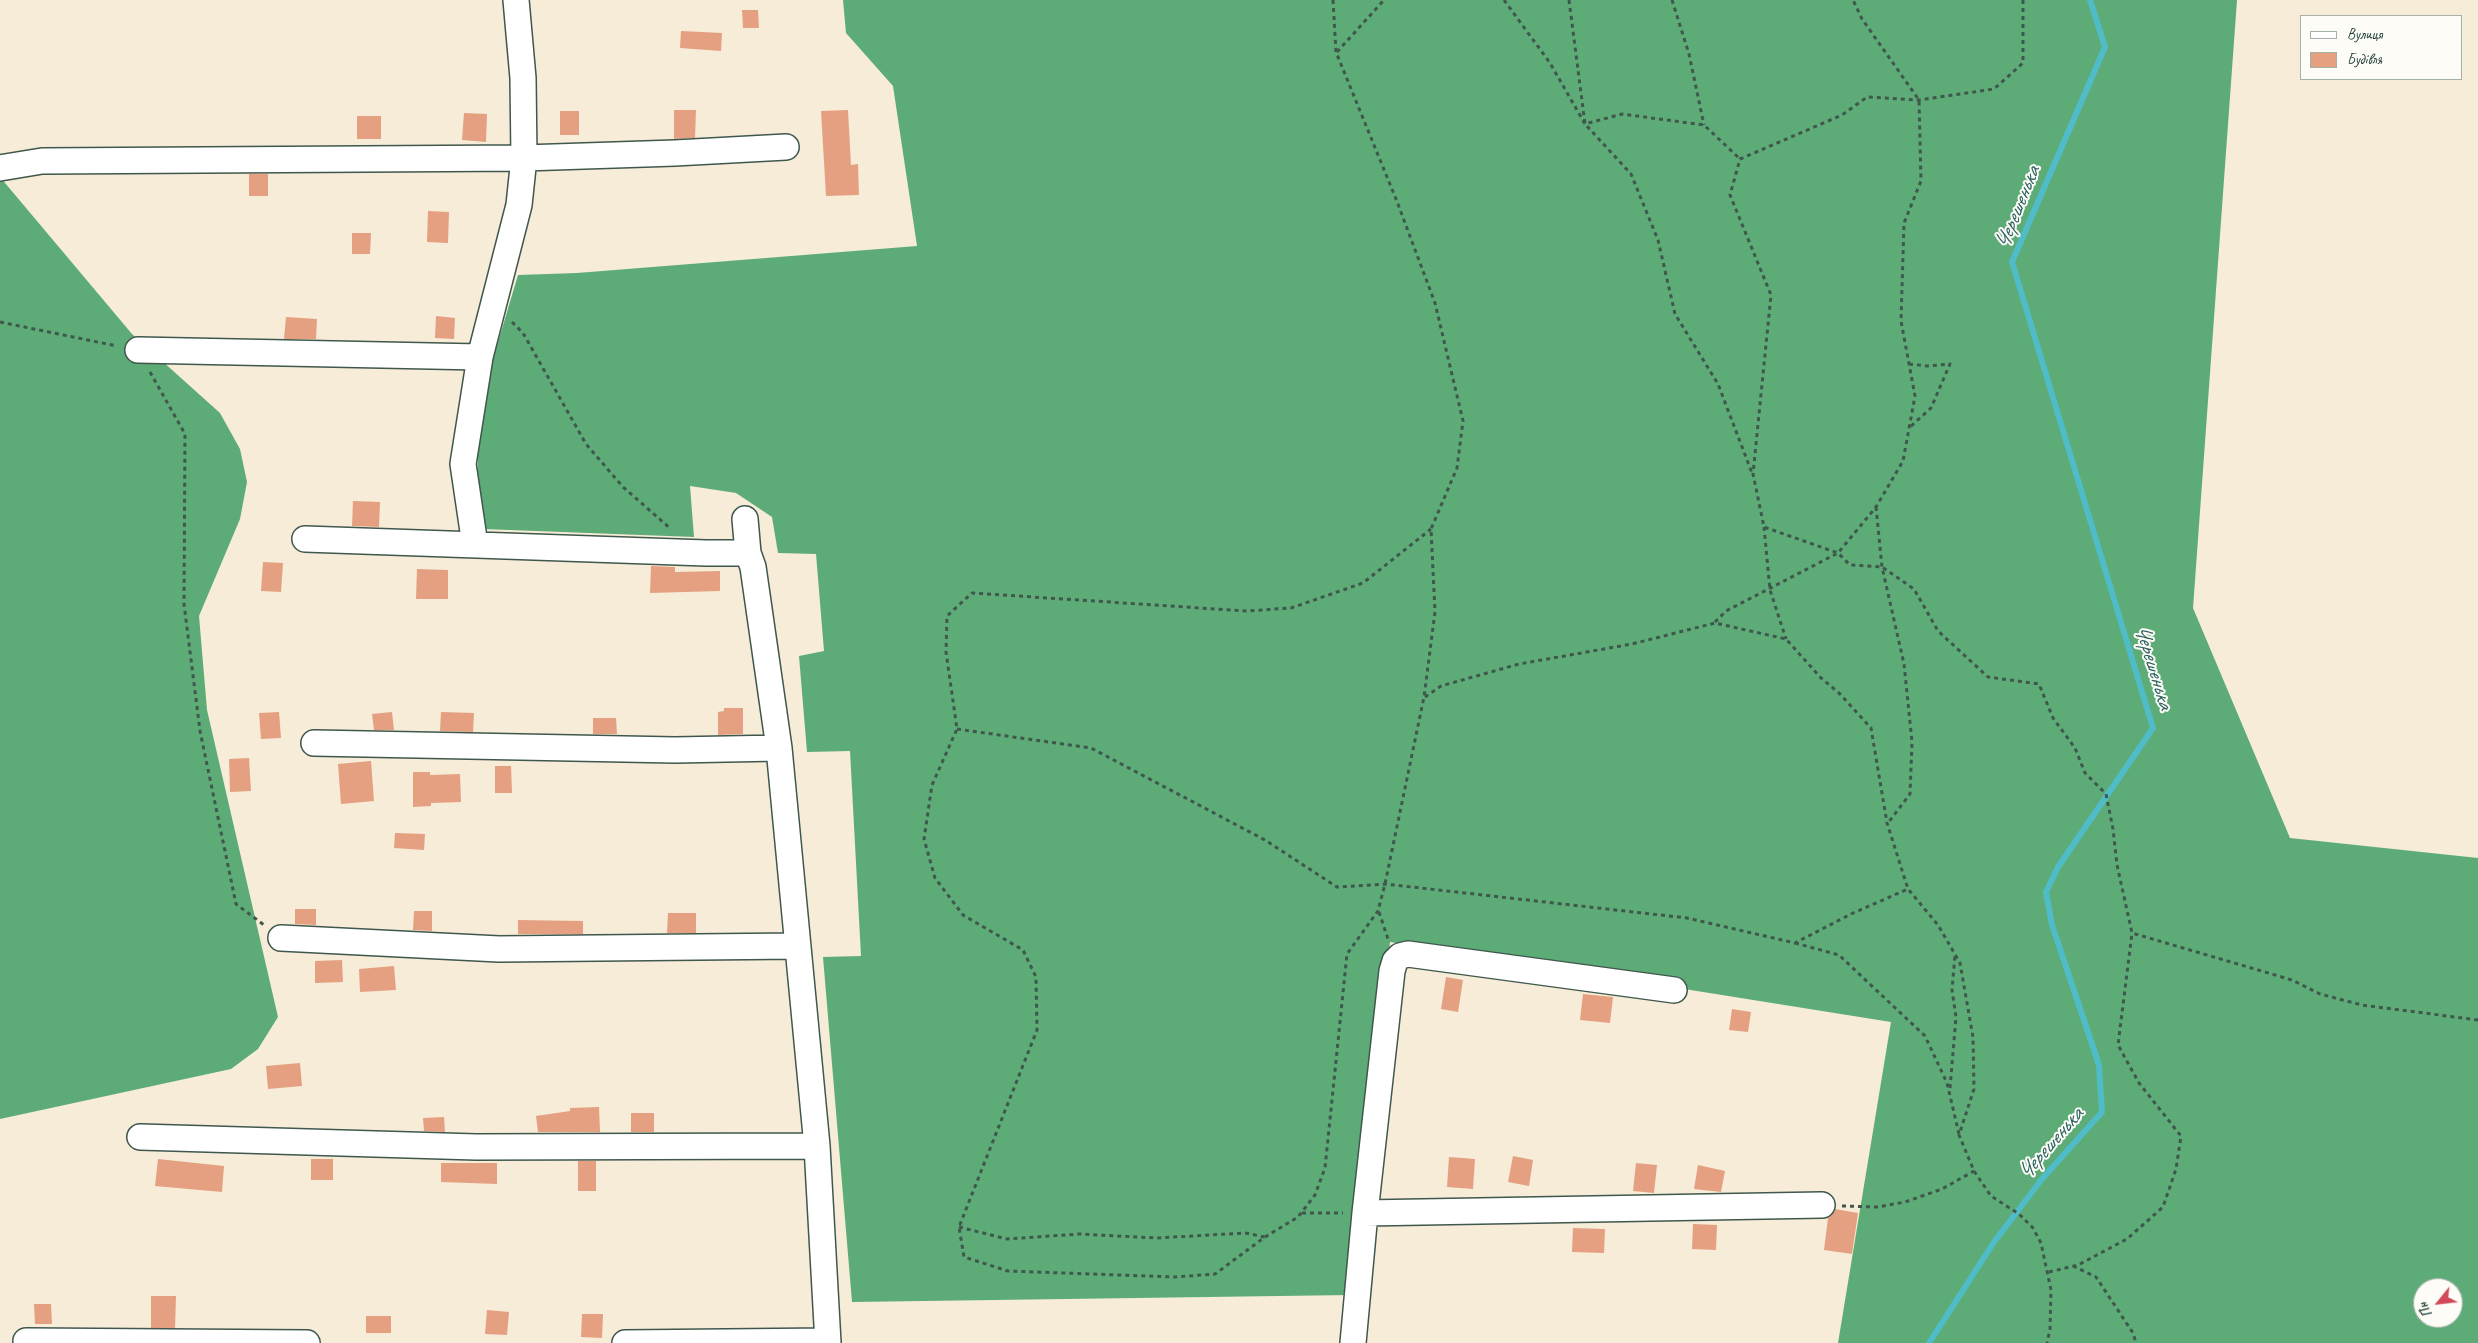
<!DOCTYPE html>
<meta charset="utf-8">
<style>
body{margin:0}
#map{position:relative;width:2478px;height:1343px;overflow:hidden;background:#f6ecd7;font-family:Caveat,sans-serif}
canvas{display:block}
.legend{position:absolute;left:2300px;top:15px;width:162px;height:65px;box-sizing:border-box;background:#fdfcf7;border:1px solid #a4b0a9;margin:0;padding:6px 9px;list-style:none;font-size:15px;color:#1f3d34}
.legend li{display:flex;align-items:center;gap:10px;height:25px}
.legend b{width:25px;border:1px solid #a4b0a9}
.north{position:absolute;left:2413px;top:1278px;width:50px;height:50px;box-sizing:border-box;background:#fdfcf7;border:1px solid #a4b0a9;border-radius:50%;rotate:241deg;font-size:14px;font-weight:700;line-height:20px;text-align:center;color:#1f3d34}
.north::after{content:'';display:block;margin:auto;width:18px;height:22px;background:#d1495b;clip-path:polygon(50% 0,100% 100%,50% 72%,0 100%)}
</style>
<div id="map">
<canvas width="2478" height="1343"></canvas>
<ul class="legend">
<li><b style="height:6px;background:#fff"></b>Вулиця</li>
<li><b style="height:14px;background:#e5a082"></b>Будівля</li>
</ul>
<div class="north">Пн</div>
</div>
<script>
const ctx = document.querySelector('canvas').getContext('2d');
ctx.lineJoin = 'round';
function paint(path, color) { ctx.fillStyle = color; ctx.fill(path, 'evenodd'); }
const toPath = rows => new Path2D(rows.map(r => 'M' + r).join(''));
function trace(path, color, width, dash) { ctx.strokeStyle = color; ctx.lineWidth = width; ctx.lineCap = dash ? 'butt' : 'round'; ctx.setLineDash(dash || []); ctx.stroke(path); }
function label(font, color, halo, rows, align = 'center') {
  ctx.font = font + ' Caveat,sans-serif'; ctx.lineWidth = 4; ctx.setLineDash([]); ctx.textBaseline = 'middle'; ctx.strokeStyle = halo; ctx.fillStyle = color; for (const [text, x, y, turn = 0] of rows) {
    ctx.save(); ctx.translate(x, y); ctx.rotate((+turn || 0) * Math.PI / 180); ctx.textAlign = isNaN(turn) ? turn : align; if (halo) ctx.strokeText(text, 0, 0); ctx.fillText(text, 0, 0); ctx.restore();
  }
}
const forest = toPath([
 [843,0,2237,0,2193,608,2290,838,2478,858,2478,1343,1838,1343,1891,1022,1390,942,1350,1295,852,1302,823,957,861,956,850,751,807,752,799,656,824,651,816,554,778,553,772,517,736,493,690,486,694,537,483,529,477,491,479,406,518,275,577,273,917,246,893,86,846,33],
 [2423,1288,2453,1288,2453,1318,2423,1318],
 [0,177,132,334,220,413,240,449,247,482,240,519,199,616,207,710,278,1017,258,1049,231,1069,0,1119]
]);
const stream = toPath([
 [1929,1343,1994,1242,2042,1179,2102,1112,2099,1065,2052,925,2046,892,2058,867,2153,728,2012,262,2105,47,2090,0]
]);
const building = toPath([
 [742,10,758,10,759,28,743,28],
 [681,31,722,33,721,51,680,48],
 [674,110,696,110,695,138,674,139],
 [848,110,851,165,858,164,859,195,826,196,821,111],
 [560,111,579,111,579,135,560,135],
 [464,113,487,114,486,142,462,140],
 [357,116,381,116,381,139,357,139],
 [249,174,268,174,268,196,249,196],
 [428,211,449,212,448,243,427,242],
 [352,233,371,233,370,254,352,254],
 [436,316,455,318,454,339,435,338],
 [286,317,317,319,316,339,284,339],
 [353,501,380,502,379,527,352,526],
 [263,562,283,563,281,592,261,591],
 [651,566,675,567,675,572,720,571,720,591,650,593],
 [417,569,448,570,448,599,416,599],
 [724,708,743,708,743,734,718,735,718,712,724,711],
 [279,712,281,738,261,739,259,713],
 [392,712,394,730,374,730,372,714],
 [441,712,474,713,473,732,440,731],
 [593,718,616,718,617,734,593,734],
 [249,758,251,791,230,792,229,759],
 [371,761,374,801,341,804,338,764],
 [495,766,511,766,512,793,495,793],
 [413,772,430,772,430,775,460,774,461,802,431,803,431,806,413,807],
 [395,833,425,834,424,850,394,848],
 [295,909,316,909,316,925,295,924],
 [414,911,432,911,432,931,413,930],
 [668,913,696,913,696,933,667,933],
 [518,920,583,921,583,934,518,934],
 [342,960,343,982,315,983,315,961],
 [394,966,396,990,360,992,359,969],
 [1446,977,1463,980,1458,1012,1441,1009],
 [1583,994,1613,997,1610,1023,1580,1020],
 [1732,1009,1751,1012,1748,1032,1729,1030],
 [300,1063,302,1086,268,1089,266,1066],
 [599,1107,600,1132,538,1132,536,1116,570,1111,570,1108],
 [631,1113,654,1113,654,1132,631,1132],
 [444,1117,445,1132,424,1131,423,1118],
 [1513,1156,1533,1160,1529,1186,1508,1182],
 [1449,1157,1475,1159,1473,1189,1447,1187],
 [158,1159,224,1166,222,1192,155,1186],
 [311,1159,333,1159,333,1180,311,1180],
 [578,1161,596,1161,596,1191,578,1191],
 [441,1163,497,1163,497,1184,441,1182],
 [1636,1163,1657,1165,1654,1193,1633,1191],
 [1698,1165,1725,1171,1721,1192,1694,1189],
 [1835,1209,1858,1213,1852,1254,1824,1250,1828,1218],
 [1693,1224,1717,1225,1716,1250,1692,1249],
 [1573,1228,1605,1229,1604,1253,1572,1252],
 [151,1296,176,1296,175,1328,151,1328],
 [34,1304,51,1304,52,1324,35,1324],
 [487,1310,509,1312,507,1335,485,1334],
 [582,1314,603,1314,602,1338,581,1337],
 [366,1316,391,1316,391,1333,366,1333]
]);
const path = toPath([
 [1333,0,1336,52,1396,199,1435,303,1463,421,1457,468,1431,529,1435,612,1424,697,1385,884,1378,911,1347,954,1325,1168,1315,1195,1298,1217,1265,1237,1215,1274,1175,1277,1008,1271,964,1257,959,1227,1037,1030,1036,977,1023,950,963,915,935,878,924,839,932,785,957,729,946,652,947,616,972,593,1246,611,1291,608,1363,583,1431,529],
 [1504,0,1550,63,1585,124,1622,114,1704,125,1740,159],
 [1569,0,1585,124,1631,174,1658,240,1675,314,1718,384,1752,473],
 [1672,0,1689,54,1704,125],
 [2023,0,2023,63,1994,89,1919,100,1867,97,1842,115,1740,159,1730,195,1771,295,1753,474,1764,527,1838,553,1850,565,1882,567,1914,589,1938,631,1988,677,2039,684,2053,718,2075,748,2085,773,2106,794,2113,829,2117,865,2132,933,2292,980,2320,994,2362,1005,2478,1020],
 [1337,52,1384,0],
 [0,322,117,346],
 [512,322,523,333,586,444,623,487,671,529],
 [1909,364,1927,366,1950,364,1931,408,1910,427],
 [150,372,185,434,184,604,200,731,236,904,264,925],
 [1876,507,1882,567,1904,664,1912,742,1910,794,1888,823],
 [1764,527,1770,590,1786,639],
 [1715,622,1726,611,1838,553,1876,507,1903,461,1915,396,1901,321,1904,223,1921,181,1919,100,1862,19,1853,0],
 [1425,697,1441,686,1519,664,1632,644,1715,623,1786,639,1821,678,1839,693,1871,728,1887,823,1908,889,1938,925,1960,963,1973,1037,1974,1089,1959,1135,1974,1171,1991,1196,2019,1214,2033,1228,2041,1243,2051,1290,2050,1329,2047,1343],
 [957,729,1091,748,1265,840,1337,887,1385,884,1687,918,1795,943,1851,914,1908,889],
 [1379,912,1388,939],
 [1795,943,1839,955,1925,1036,1947,1083,1959,1134],
 [1950,1088,1956,1017,1952,990,1955,955],
 [1842,1206,1878,1207,1905,1202,1942,1189,1974,1171],
 [1302,1213,1343,1213],
 [959,1227,1007,1239,1079,1234,1157,1238,1245,1233,1265,1237],
 [2073,1266,2096,1277,2133,1333,2136,1343],
 [2049,1272,2078,1265,2127,1239,2163,1207,2176,1169,2181,1136,2139,1083,2118,1045,2132,933]
]);
const minor = toPath([
 [0,168,42,161,524,158,675,153,786,147],
 [138,350,480,357],
 [745,519,748,553,753,567,779,748,817,1146,828,1343],
 [305,539,706,553,748,553],
 [475,545,463,464,480,357,519,205,524,158,523,78,516,0],
 [314,743,675,750,779,748],
 [281,938,499,949,797,946],
 [140,1137,476,1147,817,1146],
 [1365,1213,1822,1205],
 [26,1341,307,1343],
 [625,1343,828,1341],
 [1353,1343,1365,1213,1392,971,1395,961,1400,956,1408,954,1674,990]
]);
const waterNames = [
 ["Черешенька",2018,208,-68],
 ["Черешенька",2153,667,73],
 ["Черешенька",2051,1144,-49]
];
paint(forest, '#5dac78');
trace(stream, '#4fbcc8', 6);
paint(building, '#e5a082');
trace(minor, '#3f574c', 28);
trace(path, '#3f574c', 3, [4, 4]);
trace(minor, '#fff', 25);
label('italic 22px', '#2d6360', '#fdfcf7', waterNames);
</script>
